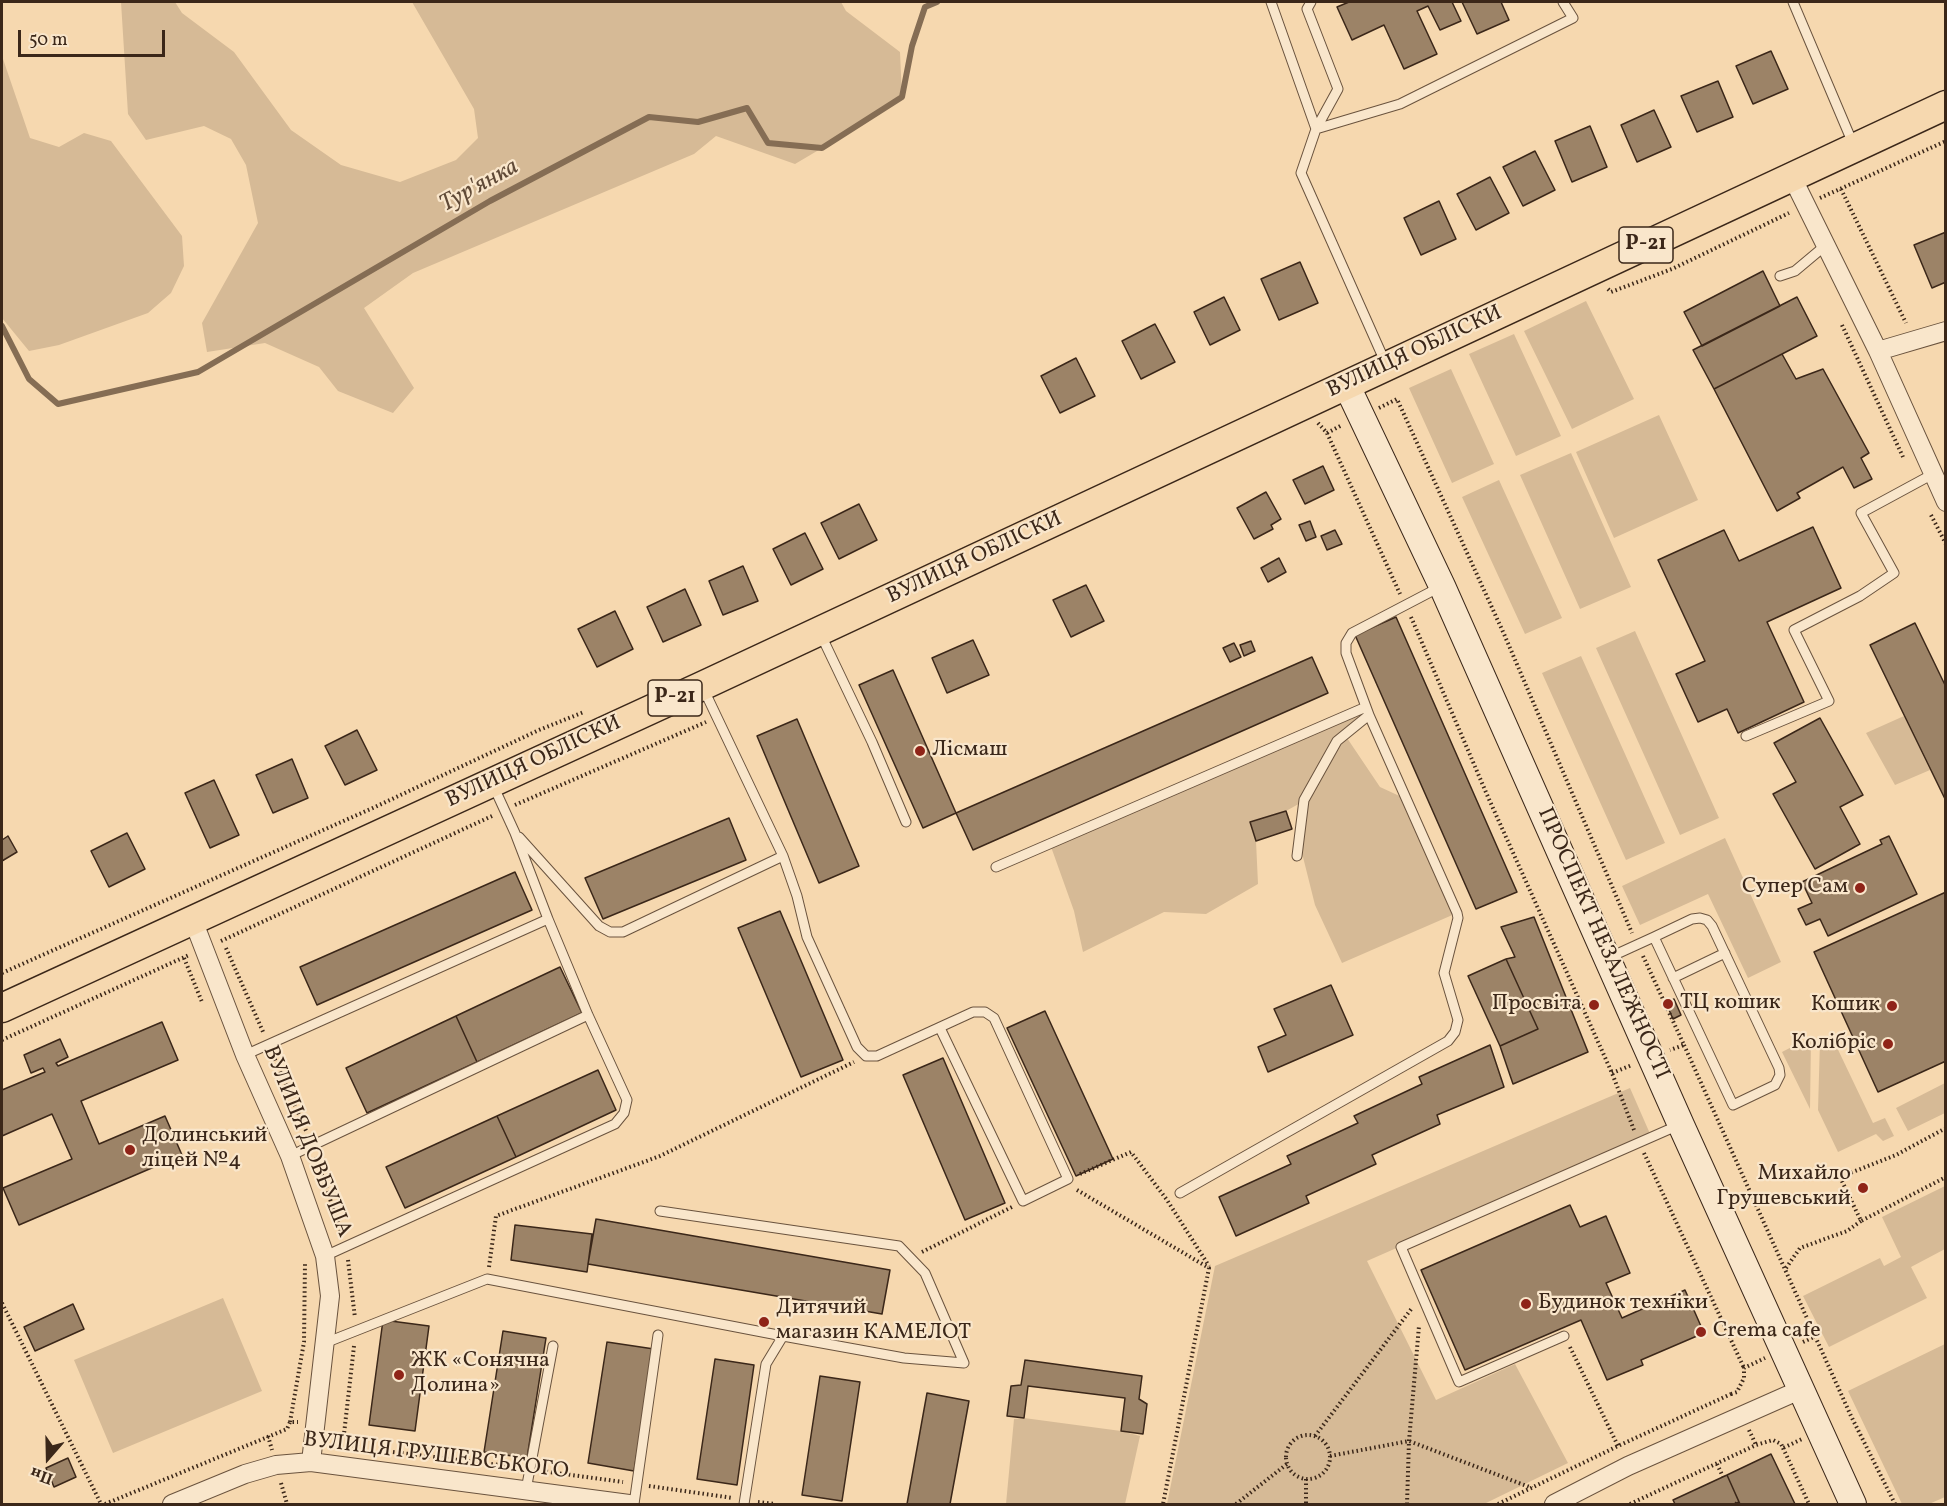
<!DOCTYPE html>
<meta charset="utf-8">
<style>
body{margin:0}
#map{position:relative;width:1947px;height:1506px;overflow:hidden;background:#f6d8af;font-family:Vollkorn,serif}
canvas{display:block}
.frame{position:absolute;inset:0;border:3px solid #3b2719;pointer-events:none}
.north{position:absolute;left:18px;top:1428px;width:60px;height:60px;-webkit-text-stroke:4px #f9e6cb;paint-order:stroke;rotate:200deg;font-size:16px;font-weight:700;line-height:24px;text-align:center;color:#3b2719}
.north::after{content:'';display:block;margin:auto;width:21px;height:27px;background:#3b2719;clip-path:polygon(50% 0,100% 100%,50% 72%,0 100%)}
.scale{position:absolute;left:18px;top:30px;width:147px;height:27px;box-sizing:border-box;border:3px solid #3b2719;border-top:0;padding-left:8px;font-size:18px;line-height:21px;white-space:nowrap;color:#3b2719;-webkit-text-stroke:4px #f9e6cb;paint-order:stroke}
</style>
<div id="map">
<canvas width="1947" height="1506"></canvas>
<div class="frame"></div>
<div class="north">Пн</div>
<div class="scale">50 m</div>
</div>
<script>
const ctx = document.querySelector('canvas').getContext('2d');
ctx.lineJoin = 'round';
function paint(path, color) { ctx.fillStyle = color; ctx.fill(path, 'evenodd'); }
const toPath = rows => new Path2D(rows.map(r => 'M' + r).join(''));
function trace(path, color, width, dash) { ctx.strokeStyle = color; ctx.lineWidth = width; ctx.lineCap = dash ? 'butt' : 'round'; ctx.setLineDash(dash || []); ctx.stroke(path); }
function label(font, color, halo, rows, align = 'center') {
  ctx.font = font + ' Vollkorn,serif'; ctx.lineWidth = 4.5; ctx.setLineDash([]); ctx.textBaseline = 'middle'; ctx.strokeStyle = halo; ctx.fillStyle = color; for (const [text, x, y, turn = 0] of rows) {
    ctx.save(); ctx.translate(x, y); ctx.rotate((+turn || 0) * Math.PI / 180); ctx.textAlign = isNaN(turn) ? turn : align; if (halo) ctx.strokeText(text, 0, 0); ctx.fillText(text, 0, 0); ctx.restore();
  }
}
const green = toPath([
 [121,2,175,2,182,13,234,52,291,130,341,165,400,182,456,160,478,138,474,109,412,2,841,2,846,11,900,52,902,97,856,128,795,164,716,136,694,154,413,273,364,308,414,388,393,413,338,391,319,367,265,343,207,352,202,323,258,223,246,165,231,139,204,126,146,140,128,114],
 [2,56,30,138,59,147,84,133,111,141,182,236,184,266,171,293,148,313,59,345,29,351,2,318],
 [1586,301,1634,399,1572,429,1524,331],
 [1514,334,1561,436,1516,456,1469,354],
 [1451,369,1494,464,1452,483,1409,388],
 [1659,415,1698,500,1614,538,1576,452],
 [1571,453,1631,587,1580,609,1520,475],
 [1499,480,1562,618,1525,634,1462,497],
 [1635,631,1719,818,1680,835,1596,648],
 [1581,656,1665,843,1626,860,1542,673],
 [1366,707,1369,715,1345,735,1380,787,1406,799,1457,913,1342,963,1315,905,1300,845,1304,801,1286,811,1250,822,1256,841,1258,884,1206,914,1164,912,1083,952,1074,911,1050,844],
 [1904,716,1930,770,1895,785,1866,733],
 [1725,838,1781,962,1748,978,1708,894,1640,925,1622,886],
 [1831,1035,1873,1123,1885,1118,1894,1136,1883,1141,1876,1134,1838,1152,1818,1110,1820,1041],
 [1811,1037,1810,1109,1782,1052],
 [1945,1083,1945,1113,1908,1131,1896,1108],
 [1630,1088,1651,1136,1367,1261,1436,1400,1515,1364,1568,1463,1484,1504,1167,1504,1215,1266],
 [1945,1186,1945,1249,1911,1267,1927,1298,1829,1347,1803,1296,1880,1258,1884,1266,1901,1257,1882,1217],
 [223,1298,262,1391,113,1453,74,1360],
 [1945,1344,1945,1497,1929,1504,1902,1504,1848,1391],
 [1024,1418,1121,1431,1140,1436,1125,1504,1006,1504,1014,1419]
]);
const stream = toPath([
 [2,326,29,379,58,404,198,372,490,201,649,117,698,122,747,108,768,143,822,148,902,97,912,46,925,7,937,2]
]);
const building = toPath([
 [1349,2,1452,2,1461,21,1440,30,1428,6,1417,11,1437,54,1404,69,1384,25,1352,40,1337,7,1349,2],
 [1462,2,1501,2,1509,20,1477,34,1462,2],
 [1771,51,1788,89,1753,104,1736,66,1771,51],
 [1718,81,1733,117,1697,132,1681,96,1718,81],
 [1654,110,1671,147,1637,162,1621,125,1654,110],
 [1590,126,1607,167,1572,182,1555,141,1590,126],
 [1535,151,1555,190,1523,206,1503,167,1535,151],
 [1490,177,1509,213,1476,230,1457,194,1490,177],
 [1439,201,1456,239,1421,255,1404,218,1439,201],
 [1946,232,1946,282,1932,288,1914,245,1946,232],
 [1300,262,1318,303,1279,320,1261,279,1300,262],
 [1763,271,1780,306,1702,346,1684,312,1763,271],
 [1224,297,1240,330,1210,345,1194,312,1224,297],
 [1797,297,1817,336,1714,389,1693,350,1797,297],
 [1155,324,1175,362,1141,379,1122,341,1155,324],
 [1782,354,1796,379,1823,369,1869,453,1861,458,1872,479,1854,488,1843,467,1797,493,1800,498,1777,511,1714,389,1782,354],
 [1076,358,1095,396,1060,413,1041,376,1076,358],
 [1323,466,1334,490,1305,504,1293,480,1323,466],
 [1266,492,1281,519,1271,525,1273,529,1254,539,1237,508,1266,492],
 [859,504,877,540,839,559,821,523,859,504],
 [1310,521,1316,537,1306,541,1299,525,1310,521],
 [1813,527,1841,588,1767,622,1804,702,1738,733,1727,709,1698,722,1676,674,1705,661,1658,560,1724,530,1739,561,1813,527],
 [1335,530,1342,544,1327,550,1321,536,1335,530],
 [805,533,823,569,791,585,773,549,805,533],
 [1279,558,1286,572,1268,582,1261,568,1279,558],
 [743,566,758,601,723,615,709,581,743,566],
 [1086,585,1104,621,1071,637,1053,600,1086,585],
 [685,589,701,625,663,642,647,607,685,589],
 [615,611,633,649,597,667,578,629,615,611],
 [1396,617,1517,892,1476,909,1355,635,1396,617],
 [1915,623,1946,687,1946,801,1870,645,1915,623],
 [973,640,989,675,947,693,932,658,973,640],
 [1251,641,1255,651,1244,656,1240,645,1251,641],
 [1234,643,1241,657,1230,662,1223,648,1234,643],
 [1312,657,1328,693,973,850,956,813,1312,657],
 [893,670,956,813,923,828,859,685,893,670],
 [1820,718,1863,795,1840,807,1860,844,1815,869,1773,794,1796,782,1774,743,1820,718],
 [797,719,859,866,819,883,757,736,797,719],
 [357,730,377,770,345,785,325,746,357,730],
 [292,759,308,798,273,813,256,775,292,759],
 [214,780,239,835,210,848,185,793,214,780],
 [1286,811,1292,829,1256,841,1250,822,1286,811],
 [729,818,746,860,603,919,585,878,729,818],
 [127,833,145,869,109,887,91,851,127,833],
 [8,836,17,852,2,861,2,840,8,836],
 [1889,836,1917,894,1828,936,1820,919,1806,925,1798,909,1812,903,1802,882,1882,844,1880,840,1889,836],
 [515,872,532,910,317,1005,300,967,515,872],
 [1946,892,1946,1061,1878,1092,1814,952,1946,892],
 [780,911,843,1060,801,1077,738,928,780,911],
 [1534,917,1588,1052,1513,1084,1500,1046,1538,1029,1506,959,1515,957,1501,927,1534,917],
 [1506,959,1538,1029,1500,1046,1468,976,1506,959],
 [560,967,582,1013,477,1062,456,1016,560,967],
 [1331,985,1353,1035,1268,1072,1258,1047,1286,1035,1274,1009,1331,985],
 [1674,999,1681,1015,1673,1019,1666,1003,1674,999],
 [1045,1011,1113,1159,1076,1176,1007,1028,1045,1011],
 [456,1016,477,1062,367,1113,346,1068,456,1016],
 [162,1022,178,1060,81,1101,99,1144,165,1116,182,1155,19,1225,3,1188,72,1159,52,1114,2,1136,2,1090,45,1072,43,1068,31,1073,24,1055,60,1039,68,1057,56,1063,58,1066,162,1022],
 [1490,1045,1504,1087,1437,1115,1440,1124,1372,1155,1376,1164,1306,1196,1309,1203,1236,1236,1219,1197,1291,1164,1287,1156,1358,1123,1354,1116,1422,1084,1419,1077,1490,1045],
 [943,1058,1005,1203,965,1220,903,1075,943,1058],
 [598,1070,616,1110,516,1157,497,1116,598,1070],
 [497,1116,516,1157,405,1208,386,1167,497,1116],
 [1570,1205,1580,1227,1606,1216,1630,1273,1606,1283,1622,1318,1685,1290,1704,1333,1641,1360,1643,1365,1607,1380,1581,1320,1465,1370,1421,1270,1570,1205],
 [596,1219,890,1270,882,1314,588,1264,596,1219],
 [515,1225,592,1234,587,1272,511,1260,515,1225],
 [73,1304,84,1329,35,1351,24,1327,73,1304],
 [383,1320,429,1326,415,1431,369,1425,383,1320],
 [503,1331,546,1338,527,1458,484,1452,503,1331],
 [607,1342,654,1349,634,1471,588,1463,607,1342],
 [715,1359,754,1365,737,1485,697,1479,715,1359],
 [1025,1360,1142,1376,1139,1399,1147,1404,1143,1434,1121,1431,1125,1398,1028,1386,1024,1418,1007,1416,1011,1386,1021,1385,1025,1360],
 [820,1376,860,1382,842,1501,802,1495,820,1376],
 [927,1393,969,1401,950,1504,907,1504,927,1393],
 [1771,1454,1795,1504,1740,1504,1727,1475,1771,1454],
 [68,1458,76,1477,54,1487,46,1468,68,1458],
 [1727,1475,1739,1502,1734,1504,1675,1504,1673,1500,1727,1475]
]);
const path = toPath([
 [1841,189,1906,323],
 [1820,198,1946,141],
 [1608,289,1611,292,1672,269,1789,213],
 [1842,325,1903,457],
 [1379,408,1397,399,1504,634,1632,933],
 [1318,423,1327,433,1400,594],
 [1327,433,1342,425],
 [1931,515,1946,544],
 [1411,617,1488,797,1612,1073,1634,1130],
 [515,805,706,722],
 [221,941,492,816],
 [226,948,264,1034],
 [1643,956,1684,1045,1670,1050],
 [184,958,202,1002],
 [2,973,375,807,539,730,584,712],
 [2,1040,189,955],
 [1684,1045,1851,1416,1895,1504],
 [273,1055,307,1133],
 [1612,1073,1632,1065],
 [1946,1128,1896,1155,1840,1177,1861,1221,1946,1177],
 [1644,1153,1744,1368],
 [316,1157,342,1235],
 [1080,1174,1131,1152,1167,1200,1209,1266],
 [1077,1190,1209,1268,1163,1504],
 [922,1252,1012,1207],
 [348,1260,355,1318],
 [489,1267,496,1216,660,1156,854,1062],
 [1786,1268,1800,1248,1847,1231,1861,1221],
 [2,1303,101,1504],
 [1803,1342,1816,1336],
 [354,1346,344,1434,350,1444,362,1448],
 [1570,1347,1618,1446],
 [1731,1394,1737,1392,1744,1378,1744,1368,1765,1358],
 [290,1422,304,1342,305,1262],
 [1749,1430,1756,1445],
 '1286 1457a22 22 0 1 1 44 0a22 22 0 1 1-44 0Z',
 [268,1436,272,1450],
 [1315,1436,1412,1308],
 [1783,1448,1809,1504],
 [393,1452,516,1467],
 [1330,1456,1409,1441,1532,1488],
 [1717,1464,1723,1477],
 [542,1471,623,1482],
 [1306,1479,1306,1504],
 [281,1483,287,1504],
 [649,1486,733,1498],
 [758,1502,775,1504],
 [105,1504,287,1429,290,1422,298,1422],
 [1236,1504,1287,1464],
 [1407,1504,1409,1441,1419,1326],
 [1498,1504,1618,1446,1731,1394],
 [1630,1504,1756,1445,1773,1440,1781,1444,1783,1448,1802,1439],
 [1736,1504,1737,1503]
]);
const lane = toPath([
 [1271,2,1316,129,1301,173,1386,364],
 [1311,2,1307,9,1338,89,1316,129],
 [1793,2,1854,146],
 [1316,129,1400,104,1573,18,1563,2],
 [1780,276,1795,271,1826,245],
 [820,633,872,742,906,822],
 [704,690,783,856,797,896,807,937,857,1047,866,1056,877,1056,973,1012,985,1012,994,1018,1068,1179,1023,1201,940,1028],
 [1746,736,1829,701,1794,630,1860,596,1894,573,1861,513,1933,474],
 [519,837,599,926,610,932,623,932,783,856],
 [1297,856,1304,800,1337,741,1369,715],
 [996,867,1366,707],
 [1608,958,1654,937,1692,919,1700,918,1707,920,1712,926,1779,1068,1780,1075,1775,1085,1733,1105,1654,937],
 [1673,978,1725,953],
 [245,1055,548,919,515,833,493,785],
 [290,1156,588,1015],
 [1180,1193,1448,1041,1455,1032,1458,1020,1444,973,1458,918,1457,913,1369,715,1346,653,1346,643,1352,633,1440,587],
 [660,1211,899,1246,925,1273,964,1363,904,1358,783,1336],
 [325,1256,615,1124,624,1113,627,1100,588,1015,548,919],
 [1564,1336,1459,1382,1401,1247,1679,1125],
 [325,1343,487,1279,783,1336,766,1364,744,1504],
 [526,1490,553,1346],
 [634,1504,658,1335]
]);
const street = toPath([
 [1792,177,1878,351,1946,502],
 [1878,351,1946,331],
 [193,920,245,1055,290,1156,325,1256,330,1296,311,1462],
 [172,1504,245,1474,276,1465,311,1462,629,1504],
 [1554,1504,1628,1466,1802,1389]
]);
const secondary = toPath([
 [1347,386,1442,586,1681,1125,1853,1504]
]);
const primary = toPath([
 [2,1008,702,686,1946,105]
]);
const markers = [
 [920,751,6,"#8f2418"],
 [1860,888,6,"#8f2418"],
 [1668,1004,6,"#8f2418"],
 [1594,1005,6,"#8f2418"],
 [1892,1006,6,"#8f2418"],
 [1888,1044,6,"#8f2418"],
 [130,1150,6,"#8f2418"],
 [1863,1188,6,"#8f2418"],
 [1526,1304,6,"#8f2418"],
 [764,1322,6,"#8f2418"],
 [1701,1332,6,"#8f2418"],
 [399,1375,6,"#8f2418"]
];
const shields = [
 [1646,245,54],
 [675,698,54]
];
const shieldNames = [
 ["Р-21",1646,245],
 ["Р-21",675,698]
];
const streetNames = [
 ["ВУЛИЦЯ ОБЛІСКИ",1415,353,-25],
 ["ВУЛИЦЯ ОБЛІСКИ",975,559,-25],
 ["ВУЛИЦЯ ОБЛІСКИ",534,763,-25],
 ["ПРОСПЕКТ НЕЗАЛЕЖНОСТІ",1602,944,66],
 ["ВУЛИЦЯ ДОВБУША",306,1142,68],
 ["ВУЛИЦЯ ГРУШЕВСЬКОГО",436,1457,7]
];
const poiNames = [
 ["Лісмаш",932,751],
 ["Супер Сам",1848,888,"right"],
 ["ТЦ кошик",1680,1004],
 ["Просвіта",1582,1005,"right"],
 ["Кошик",1880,1006,"right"],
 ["Колібріс",1876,1044,"right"],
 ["Долинський",142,1137],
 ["ліцей №4",142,1162],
 ["Михайло",1851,1175,"right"],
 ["Грушевський",1851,1200,"right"],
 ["Будинок техніки",1538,1304],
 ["Дитячий",776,1309],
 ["магазин КАМЕЛОТ",776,1334],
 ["Crema cafe",1713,1332],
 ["ЖК «Сонячна",411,1362],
 ["Долина»",411,1387]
];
const waterNames = [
 ["Тур'янка",480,187,-29]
];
paint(green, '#d6ba96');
trace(stream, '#856d54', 6);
paint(building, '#9c8367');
trace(building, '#3b2719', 1.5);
trace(lane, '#6a533e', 11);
trace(street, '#6a533e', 20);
trace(secondary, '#3b2719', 28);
trace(primary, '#3b2719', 31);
trace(path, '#3b2719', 4, [1.5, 3]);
trace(lane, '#f9e6cb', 9);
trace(street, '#f9e6cb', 18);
trace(secondary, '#f9e6cb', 26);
trace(primary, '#f6d8af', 28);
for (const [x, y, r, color] of markers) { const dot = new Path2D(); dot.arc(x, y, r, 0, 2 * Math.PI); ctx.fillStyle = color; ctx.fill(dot); trace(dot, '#f9e6cb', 2); }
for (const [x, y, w] of shields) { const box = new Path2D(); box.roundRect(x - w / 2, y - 18, w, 36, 4.5); ctx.fillStyle = '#f9e6cb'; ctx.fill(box); trace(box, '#3b2719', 1.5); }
label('bold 21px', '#3b2719', null, shieldNames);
label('22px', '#3b2719', '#f9e6cb', streetNames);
label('22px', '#3b2719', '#f9e6cb', poiNames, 'left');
label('italic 24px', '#604a37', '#f9e6cb', waterNames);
</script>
